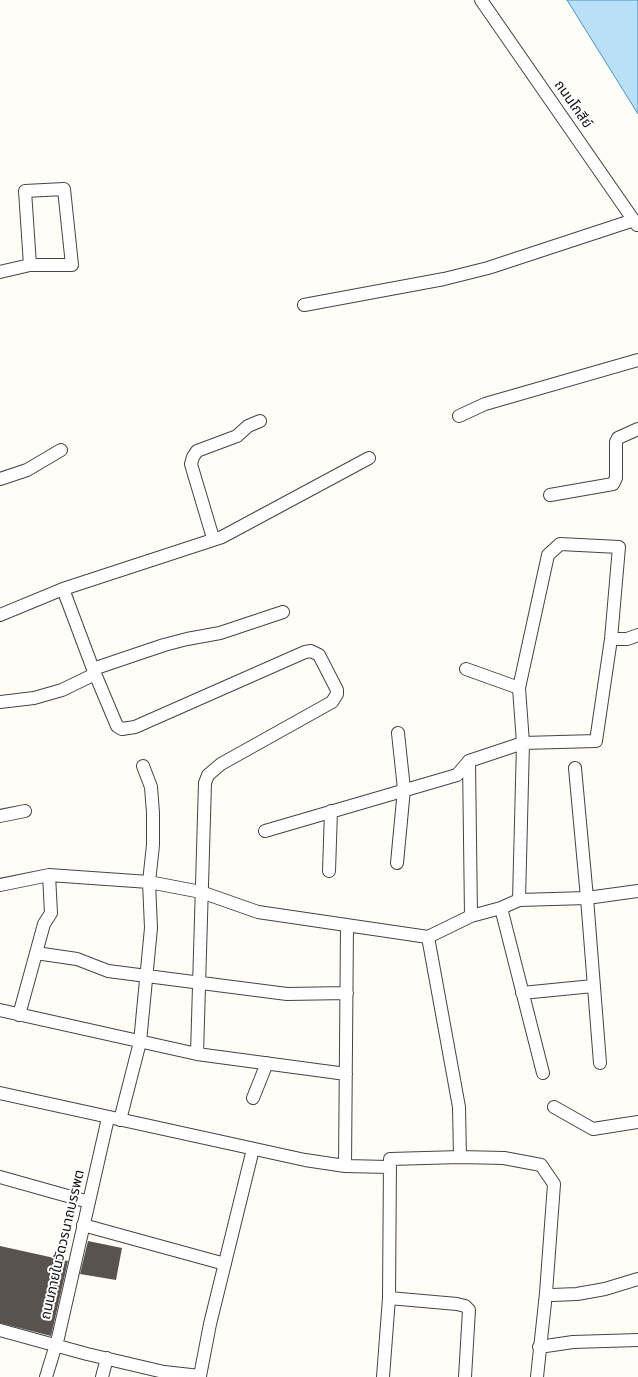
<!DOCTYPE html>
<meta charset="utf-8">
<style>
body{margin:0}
canvas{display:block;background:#fffdf5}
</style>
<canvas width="638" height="1377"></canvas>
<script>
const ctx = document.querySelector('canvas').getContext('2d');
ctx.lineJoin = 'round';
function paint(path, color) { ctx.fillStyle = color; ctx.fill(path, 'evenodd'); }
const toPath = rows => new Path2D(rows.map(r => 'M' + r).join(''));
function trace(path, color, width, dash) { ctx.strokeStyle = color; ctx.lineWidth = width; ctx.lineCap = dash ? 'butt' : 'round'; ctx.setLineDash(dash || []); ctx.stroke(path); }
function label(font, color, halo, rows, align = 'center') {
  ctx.font = font + ' Spectral,"Noto Sans Thai",serif'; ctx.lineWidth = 4; ctx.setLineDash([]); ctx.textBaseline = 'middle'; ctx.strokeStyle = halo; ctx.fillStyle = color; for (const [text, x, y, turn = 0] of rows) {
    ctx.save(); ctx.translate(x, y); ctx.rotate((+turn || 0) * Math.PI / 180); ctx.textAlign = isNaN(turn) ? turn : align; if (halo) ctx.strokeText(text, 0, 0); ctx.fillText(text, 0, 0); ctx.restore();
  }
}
const water = toPath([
 [567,0,638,0,638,114,567,0]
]);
const building = toPath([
 [88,1241,122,1248,116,1280,80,1274],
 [0,1246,68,1261,51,1336,0,1323]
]);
const minor = toPath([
 [481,0,637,225],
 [0,272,30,265,72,265,64,189,25,191,30,265],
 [304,305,444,279,488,268,634,220],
 [459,416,485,404,638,360],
 [0,479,27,470,61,450],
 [550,495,613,484,616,478,616,442,618,438,638,429],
 [213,538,193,471,191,464,193,457,197,451,237,436,248,426,260,421],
 [63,589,93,669,117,726,122,729,135,727,305,652,311,651,319,655,337,690,337,694,332,702,221,764,208,775,205,783,197,1054],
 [0,615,63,589,222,537,369,458],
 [611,639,627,639,638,635],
 [93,669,164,645,187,639,220,633,283,612],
 [466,669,519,688],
 [0,702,34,698,62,690,95,674],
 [575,768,587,898,600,1063],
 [0,816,25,811],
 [265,831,457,775,469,761],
 [397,863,404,789,398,733],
 [329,871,331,811],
 [0,885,49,875,149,882,201,892,258,912,428,937,471,916,501,908,519,900,587,898,638,891],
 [501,908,543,1073],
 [471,916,469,761,523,743,596,741,611,639,619,547,560,544,548,555,519,688,523,743,519,900],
 [428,937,459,1107,460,1157],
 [36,953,77,959,108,971,287,994,347,993],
 [522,993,593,986],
 [0,1010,197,1054,346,1074],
 [19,1015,44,924,51,913,49,875],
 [0,1093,305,1160,345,1166,389,1167],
 [253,1098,267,1063],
 [554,1107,593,1129,638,1122],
 [120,1120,140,1042,151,928,149,882,153,845,153,813,151,787,143,766],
 [345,1166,347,925],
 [0,1177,89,1202],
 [83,1225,225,1264],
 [546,1293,552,1295,577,1294,605,1289,638,1279],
 [389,1298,457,1304,465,1306,469,1310,465,1377],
 [0,1330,87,1354,164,1372,200,1376,210,1324,253,1149],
 [539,1347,573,1342,638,1340],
 [46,1377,58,1338,108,1118],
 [102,1377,107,1358],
 [383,1377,389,1298,390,1159,460,1157,504,1158,541,1165,554,1184,546,1293,537,1377]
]);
const streetNames = [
 ["ถนนโกสีย์",572,105,55],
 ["ถนนภายในวัดวรนาถบรรพต",64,1245,-77]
];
paint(water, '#b9e0f7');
trace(water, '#3f96cf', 1);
paint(building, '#5a524d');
trace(minor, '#444', 14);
trace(minor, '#fff', 12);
label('14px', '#111', '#fff', streetNames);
</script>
